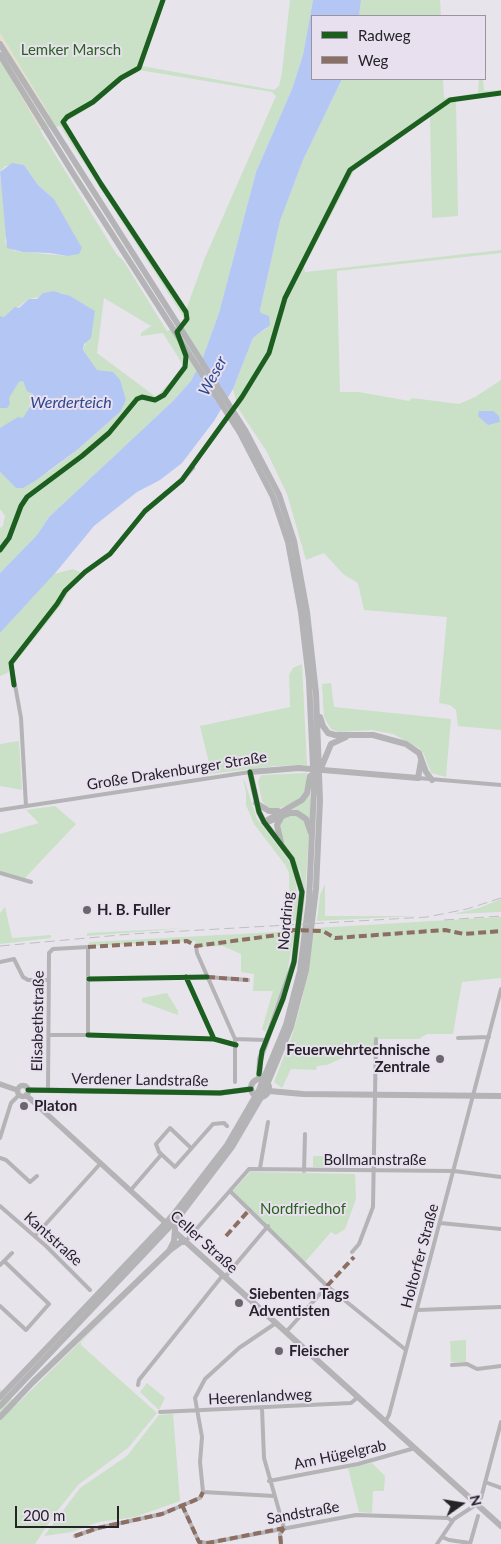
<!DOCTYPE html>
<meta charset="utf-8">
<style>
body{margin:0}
#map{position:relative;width:501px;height:1544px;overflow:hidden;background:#e8e4ec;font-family:Lato,sans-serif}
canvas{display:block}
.legend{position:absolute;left:311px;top:15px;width:175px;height:65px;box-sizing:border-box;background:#e8e0ef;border:1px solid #9a949f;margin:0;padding:6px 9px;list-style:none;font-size:15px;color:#252328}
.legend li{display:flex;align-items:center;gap:10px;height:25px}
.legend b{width:25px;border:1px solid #9a949f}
.north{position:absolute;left:436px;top:1479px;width:50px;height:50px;-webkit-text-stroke:4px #e8e0ef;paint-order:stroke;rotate:77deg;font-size:14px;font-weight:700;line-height:20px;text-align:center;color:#252328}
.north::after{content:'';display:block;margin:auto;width:18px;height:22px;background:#252328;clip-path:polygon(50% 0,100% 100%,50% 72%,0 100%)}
.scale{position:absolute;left:15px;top:1506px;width:104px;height:22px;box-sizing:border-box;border:2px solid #252328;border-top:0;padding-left:6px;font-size:15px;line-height:18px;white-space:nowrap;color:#252328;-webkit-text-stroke:4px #e8e0ef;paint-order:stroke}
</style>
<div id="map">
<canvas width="501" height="1544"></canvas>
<ul class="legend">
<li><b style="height:6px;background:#1b5e20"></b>Radweg</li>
<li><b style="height:6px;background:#8d6e63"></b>Weg</li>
</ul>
<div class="north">N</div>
<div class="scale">200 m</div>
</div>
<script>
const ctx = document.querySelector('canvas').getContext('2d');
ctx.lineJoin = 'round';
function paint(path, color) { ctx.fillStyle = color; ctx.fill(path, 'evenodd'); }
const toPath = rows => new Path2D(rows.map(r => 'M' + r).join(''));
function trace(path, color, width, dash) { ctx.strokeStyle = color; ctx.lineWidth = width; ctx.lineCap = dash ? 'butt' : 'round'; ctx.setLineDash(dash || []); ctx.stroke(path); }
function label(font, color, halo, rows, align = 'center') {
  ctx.font = font + ' Lato,sans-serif'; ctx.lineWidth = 4; ctx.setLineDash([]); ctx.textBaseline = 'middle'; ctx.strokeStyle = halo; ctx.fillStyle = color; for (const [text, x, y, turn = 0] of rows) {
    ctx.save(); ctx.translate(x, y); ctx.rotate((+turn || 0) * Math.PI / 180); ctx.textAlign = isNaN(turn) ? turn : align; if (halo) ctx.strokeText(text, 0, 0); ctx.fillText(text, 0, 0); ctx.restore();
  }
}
const green = toPath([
 [0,0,165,0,142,66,274,90,279,86,282,72,290,0,313,0,303,55,292,89,256,172,219,313,203,357,191,381,173,401,49,517,37,535,0,573,0,528,3,526,5,516,0,509,0,472,16,488,50,471,77,450,120,412,83,350,92,327,95,311,62,293,29,299,4,317,0,316,0,175,7,232,5,242,15,251,67,256,82,249,54,199,38,185,24,165,5,166,0,172,0,59,49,114,0,33],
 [139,70,272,92,276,96,204,260,186,310,102,183,65,122,90,107,119,82],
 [60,126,183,316,183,324,167,331,123,260,117,255,40,130],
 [104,298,151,326,141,333,141,336,163,333,183,365,179,373,156,397,97,353],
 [361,0,440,0,441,16,359,16],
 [342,79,443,79,444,98,478,93,479,79,483,79,484,91,501,90,501,95,456,101,458,216,432,218,430,116,355,169,304,267,305,272,501,250,501,253,337,271,337,274,340,392,359,392,409,401,412,398,459,404,475,397,501,380,501,730,458,726,456,710,450,705,439,703,447,617,364,610,358,583,343,574,324,553,306,560,287,494,267,452,238,408,233,389,253,338,267,328,260,310,280,221,303,160],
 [23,381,33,393,27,414,23,419,0,428,0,408,19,382],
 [73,569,84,574,69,591,61,605,7,673,0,676,0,633,54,574],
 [302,664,307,765,275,766,201,775,200,768,210,767,200,726,290,707,289,675,293,668],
 [331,683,334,707,451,719,446,777,431,773,424,754,419,748,393,734,372,730,338,732,331,729,324,717,322,684],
 [19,741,22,790,0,786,0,744],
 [307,773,306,787,302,796,294,803,274,810,266,806,262,801,258,781,261,775],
 [243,779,245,782,257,819,289,861,294,873,298,899,296,921,290,920,289,873,286,866,254,824,246,805,246,792],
 [310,791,310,821,289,811],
 [55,806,76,824,24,879,0,872,0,834,39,823,26,810],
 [290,814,302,817,309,835,303,921,304,890,300,871,282,841,279,825,281,819],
 [325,884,325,916,417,916,317,921,320,895],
 [501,899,501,912,453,914,479,908],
 [5,907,12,938,51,935,51,938,0,944,0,913],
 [501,917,501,978,462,982,453,1034,427,1034,419,1039,376,1039,376,1054,351,1054,327,1065,317,1066,316,1070,291,1069,282,1088,274,1082,293,1033,302,1000,315,928],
 [188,928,87,936,87,933,126,931],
 [295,931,286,978,265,1032,262,1029,273,991,253,991,254,974,241,972,241,954,223,946,197,947,195,941,87,946,90,942],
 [167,993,178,1011,178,1015,142,1002,142,998],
 [313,1156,332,1156,332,1167,313,1167],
 [250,1172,355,1174,356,1199,345,1229,336,1235,331,1232,305,1262,233,1191],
 [149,1274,81,1342,81,1345,157,1413,128,1448,78,1485,54,1515,35,1544,0,1544,0,1389,17,1404],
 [466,1340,466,1362,451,1362,450,1341],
 [147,1383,165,1398,159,1410,140,1392],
 [173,1414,180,1501,135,1517,99,1522,72,1532,44,1536,80,1488,127,1456,159,1415],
 [372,1463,385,1476,384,1491,373,1491,372,1513,359,1512,348,1468]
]);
const sand = toPath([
 [0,33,49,114,40,130,0,59]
]);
const water = toPath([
 [313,0,361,0,359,16,312,16,312,79,342,79,303,160,280,221,260,310,261,313,269,316,270,325,253,338,233,389,214,421,182,463,160,480,137,492,94,526,57,571,0,633,0,573,37,535,49,517,173,401,191,381,203,357,219,313,256,172,292,89,303,55],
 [12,163,24,165,38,185,54,199,82,248,79,254,67,256,50,253,23,252,7,248,0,172],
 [53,291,70,296,95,311,91,338,84,344,83,350,97,370,113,372,120,380,126,400,120,412,77,450,35,481,23,488,16,488,0,472,0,428,18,417,23,418,31,405,33,394,27,391,23,381,19,382,9,398,10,404,7,408,0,408,0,316,4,317,15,307,19,308,29,299,37,299,43,293],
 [479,411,493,411,499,416,500,422,488,425,478,416]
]);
const minor = toPath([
 [418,778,501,785],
 [26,806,21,718,11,663,57,604,65,591,85,572,110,554,145,511,182,480,193,468],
 [0,810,250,772],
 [0,873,31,882],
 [196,946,197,953,235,1039,235,1082],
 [0,962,14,959,23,977,28,980,49,980],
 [207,977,248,980],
 [458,1038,489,1037],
 [235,1039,266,1040],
 [48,1091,49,953,53,949,88,947,88,1035,49,1035],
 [0,1138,11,1103,19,1095],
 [191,1148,170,1128,156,1144,159,1152,175,1167,213,1124,224,1123,227,1126],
 [0,1158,6,1160,30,1182,37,1176],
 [260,1168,268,1122],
 [304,1171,305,1134],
 [130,1191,161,1155],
 [230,1191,327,1286,406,1350],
 [0,1206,46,1246,90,1290],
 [440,1223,501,1229],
 [35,1236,100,1164],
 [185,1242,249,1169,454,1171,501,1177],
 [352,1252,359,1244,373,1207,376,1039],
 [0,1265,12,1253],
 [225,1277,268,1226],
 [0,1306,26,1330,49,1304,4,1261],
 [417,1310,501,1307],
 [286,1332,327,1286],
 [452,1365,467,1364,477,1369,501,1366],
 [138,1385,139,1380,223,1275],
 [262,1408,264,1458,284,1528],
 [160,1412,351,1403,358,1397],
 [385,1422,389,1415,501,989],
 [269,1481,358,1464,415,1448],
 [485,1482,501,1488],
 [274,1496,203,1492,200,1462,202,1437,195,1398,205,1379,239,1348,276,1323],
 [182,1505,199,1542,208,1543,356,1515,448,1518,452,1521],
 [75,1536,98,1528,162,1514,200,1498,203,1492],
 [442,1537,449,1540,470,1543],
 [281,1544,280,1534,284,1528],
 [437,1544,454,1519,474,1506,481,1498,501,1422],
 [470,1544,478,1516]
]);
const secondary = toPath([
 [0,1084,17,1090],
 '17.5 1091a5.5 5.5 0 1 1 11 0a5.5 5.5 0 1 1-11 0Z',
 [28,1090,220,1093,251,1089],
 [26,1095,168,1225]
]);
const primary = toPath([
 '251 1088a9 9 0 1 1 18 0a9 9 0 1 1-18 0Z',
 [259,1079,260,1059,294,962,302,892,292,859,264,822,259,812,250,772,299,768,418,778],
 [269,1091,303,1094,501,1096],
 [175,1232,501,1526],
 [170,1249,174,1241,176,1218],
 [0,1417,33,1382,170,1250,181,1242,185,1242]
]);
const trunk = toPath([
 [0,44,245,430,279,495,294,541,307,612,316,693,320,800,316,889,306,970,291,1027,263,1094,232,1147,178,1218,0,1406],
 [0,55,74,175,240,433,273,497,288,542,301,612,309,680,314,788,309,900,300,971,286,1025,259,1090,227,1145,173,1215,0,1397],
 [320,717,323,726,328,733,335,735,373,735,406,744,419,753,426,772,432,780],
 [321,768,331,744,346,737],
 [418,778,421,761],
 [256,803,269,811,278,811],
 [270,821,290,813,297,813,306,819,311,833],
 [264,822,302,800,307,793,310,776],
 [281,843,277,825,282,816]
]);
const rail = toPath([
 [444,920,501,916],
 [0,946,131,934,427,917,467,909,501,898]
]);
const quiet = toPath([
 [88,947,187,941,196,946,285,934,293,930,323,931,335,938,445,930,464,934,501,931],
 [207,977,248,980],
 [226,1236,250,1209],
 [327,1286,354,1257],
 [182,1505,199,1542,208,1543,284,1528],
 [75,1536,98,1528,162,1514,200,1498,203,1492],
 [281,1544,280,1534,284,1528]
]);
const cycleway = toPath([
 [0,550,9,538,21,506,27,497,82,456,109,433,137,399,142,397,155,400,164,395,185,367,186,356,177,332,187,319,186,312,101,184,63,122,67,117,93,102,121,78,139,68,163,0],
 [14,685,11,663,57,604,65,591,85,572,110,554,145,511,182,480,242,397,269,353,285,298,350,170,450,100,501,93],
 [250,772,259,812,264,822,292,859,302,892,294,962,283,999,262,1051,259,1074],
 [186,977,214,1039],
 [89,979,207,977],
 [88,1035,214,1039,236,1045],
 [28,1090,220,1093,251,1089]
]);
const markers = [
 [87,910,5,"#69676d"],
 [440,1059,5,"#69676d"],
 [24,1106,5,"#69676d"],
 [239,1303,5,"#69676d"],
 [279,1351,5,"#69676d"]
];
const parkNames = [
 ["Lemker Marsch",71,50],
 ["Nordfriedhof",303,1209]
];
const streetNames = [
 ["Große Drakenburger Straße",177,771,-9],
 ["Nordring",286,921,-85],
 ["Elisabethstraße",38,1021,-89],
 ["Verdener Landstraße",140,1080,1],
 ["Bollmannstraße",375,1160],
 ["Kantstraße",53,1239,42],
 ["Celler Straße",204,1242,42],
 ["Holtorfer Straße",420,1256,-75],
 ["Heerenlandweg",260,1397,-3],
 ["Am Hügelgrab",340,1455,-12],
 ["Sandstraße",303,1513,-10]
];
const poiNames = [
 ["H. B. Fuller",97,910],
 ["Feuerwehrtechnische",430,1050,"right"],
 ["Zentrale",430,1067,"right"],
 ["Platon",34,1106],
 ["Siebenten Tags",249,1294],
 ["Adventisten",249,1311],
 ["Fleischer",289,1351]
];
const waterNames = [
 ["Weser",213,376,-62],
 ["Werderteich",71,403]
];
paint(green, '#cae0c7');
paint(sand, '#e6dece');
paint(water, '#b4c7f4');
trace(minor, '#b4b3b6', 4);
trace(secondary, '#b4b3b6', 5.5);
trace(primary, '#b4b3b6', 6);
trace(trunk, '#b4b3b6', 6);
trace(rail, '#bebec0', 1, [10, 5]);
trace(quiet, '#8d6e63', 4, [8, 4]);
trace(cycleway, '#1b5e20', 5);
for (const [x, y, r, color] of markers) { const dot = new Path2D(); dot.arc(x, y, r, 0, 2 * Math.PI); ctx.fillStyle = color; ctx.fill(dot); trace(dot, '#e8e0ef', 2); }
label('15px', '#26641a', '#e8e0ef', parkNames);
label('15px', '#252328', '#e8e0ef', streetNames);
label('bold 15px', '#252328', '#e8e0ef', poiNames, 'left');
label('italic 16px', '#2a478f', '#e8e0ef', waterNames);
</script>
